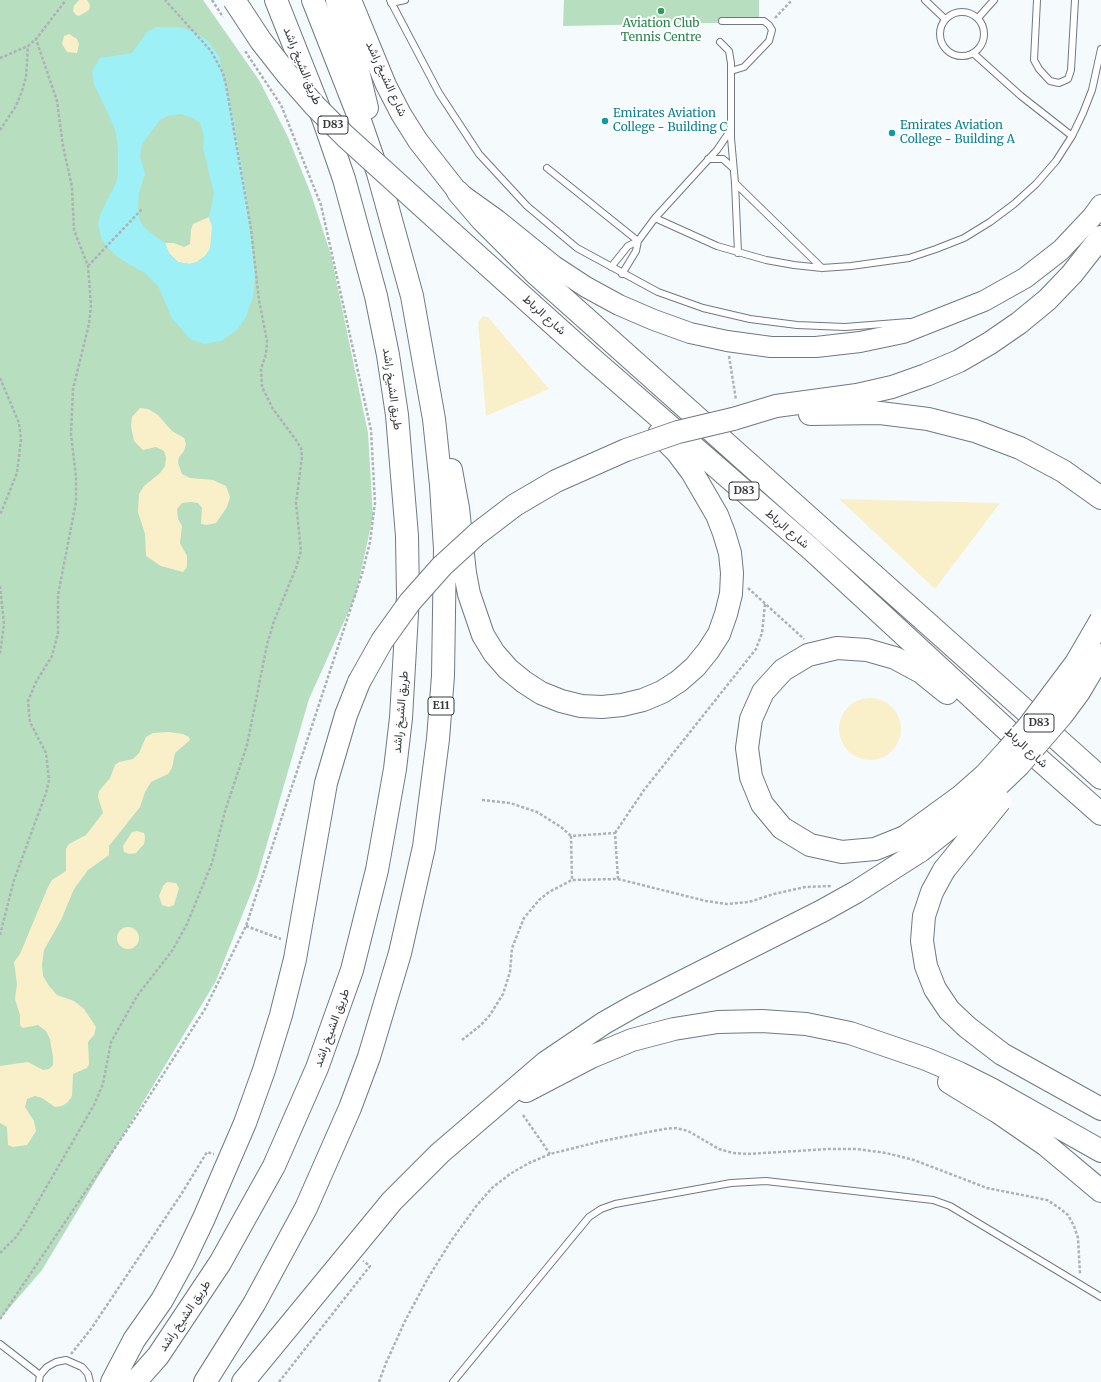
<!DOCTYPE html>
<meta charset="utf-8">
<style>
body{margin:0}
canvas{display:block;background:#f5fafd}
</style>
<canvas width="1101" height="1382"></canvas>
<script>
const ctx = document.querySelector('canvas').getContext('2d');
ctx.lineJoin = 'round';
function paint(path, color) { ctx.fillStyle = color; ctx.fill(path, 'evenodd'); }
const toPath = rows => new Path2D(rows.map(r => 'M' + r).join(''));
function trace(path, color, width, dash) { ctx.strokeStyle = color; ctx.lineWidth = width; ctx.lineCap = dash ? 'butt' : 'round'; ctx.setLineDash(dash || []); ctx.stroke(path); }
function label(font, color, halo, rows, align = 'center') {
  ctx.font = font + ' Merriweather,Vazirmatn,serif'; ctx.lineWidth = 4; ctx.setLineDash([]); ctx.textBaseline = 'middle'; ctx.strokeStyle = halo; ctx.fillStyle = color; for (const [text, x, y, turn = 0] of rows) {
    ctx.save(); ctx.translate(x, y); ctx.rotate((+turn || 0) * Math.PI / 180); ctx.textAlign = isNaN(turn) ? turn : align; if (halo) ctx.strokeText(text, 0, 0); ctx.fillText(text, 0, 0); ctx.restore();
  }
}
const green = toPath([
 [0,0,203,0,259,80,288,137,311,194,331,255,368,433,373,516,356,595,309,699,257,878,216,981,42,1270,0,1319],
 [564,0,759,0,759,22,563,26]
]);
const sand = toPath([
 [79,0,87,0,90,5,89,10,79,16,76,15,73,11,74,6],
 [69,34,77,39,79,44,77,53,67,52,62,44,64,36],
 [209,217,212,226,212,238,210,249,205,256,197,262,189,264,178,262,169,253,165,243,174,243,184,247,190,244,191,230,193,224],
 [483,316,488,317,549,389,486,416,478,322],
 [140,408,148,409,158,415,172,431,184,438,186,444,184,451,179,457,178,463,182,474,190,478,213,480,226,486,230,497,227,507,216,523,207,525,201,524,202,508,198,503,191,502,182,503,177,509,178,519,182,526,180,543,187,556,187,567,183,572,161,566,146,556,145,534,138,512,139,494,144,486,160,473,165,466,166,458,164,451,156,447,143,450,134,441,131,426,132,417],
 [839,499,1000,503,935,589],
 '839 729a31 31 0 1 1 62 0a31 31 0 1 1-62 0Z',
 [169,732,183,734,189,737,190,740,175,753,172,768,168,774,151,782,145,792,140,807,109,846,109,855,88,870,74,889,61,920,44,950,42,964,43,976,49,986,57,995,74,1001,84,1009,96,1027,94,1035,88,1042,89,1064,87,1068,73,1074,72,1096,68,1102,62,1106,55,1107,42,1098,35,1096,27,1099,25,1107,34,1121,36,1131,27,1145,13,1147,8,1145,7,1127,0,1123,0,1066,28,1062,43,1070,49,1069,53,1065,53,1057,50,1039,46,1031,38,1025,23,1028,20,1025,20,1015,15,999,17,984,14,962,20,954,48,887,52,880,66,871,66,849,69,844,86,835,103,813,98,797,99,791,110,778,115,765,119,762,133,759,139,753,146,737,153,733],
 [137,831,144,833,145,838,144,844,136,853,130,854,124,852,123,846,132,832],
 [167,882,176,883,179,888,174,905,169,907,162,905,159,896,163,886],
 '117 938a11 11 0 1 1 22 0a11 11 0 1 1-22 0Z'
]);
const water = toPath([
 [156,27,177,27,193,31,207,40,219,56,231,106,245,184,255,274,253,297,246,317,237,330,221,341,204,344,190,339,172,318,158,286,146,274,119,258,108,248,101,238,98,224,101,212,115,185,118,175,118,148,115,129,94,84,92,71,100,58,132,53,147,32],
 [180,114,193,118,200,123,204,136,203,148,214,194,209,217,212,226,210,249,205,256,197,262,189,264,178,262,169,253,165,243,147,230,140,221,138,209,139,193,145,174,140,156,142,144,160,120,167,116]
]);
const path = toPath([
 [212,0,223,17],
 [775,18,792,0],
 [0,58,28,46,36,39,66,0],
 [0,130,16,106,22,91,26,77,28,46],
 [88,266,143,208],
 [729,356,736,400],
 [0,378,19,423,21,439,17,473,0,515],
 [0,586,4,624,0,654],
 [748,588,804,639],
 [482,800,510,803,537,812,561,827,571,836],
 [615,833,644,790,756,649,762,633,765,604],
 [618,879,615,833,571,836,572,880,618,879,706,901,727,904,749,902,774,894,805,887,832,886],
 [246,926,281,939],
 [0,935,14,880,46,793,49,780,46,753,30,722,28,701,36,682,52,656,58,633,58,595,76,502,76,477,71,434,73,389,89,324,91,305,88,266,74,230,72,187,63,146,57,101,36,39],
 [462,1040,481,1025,490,1015,503,994,510,972,512,948,524,918,539,900,549,892,572,880],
 [523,1115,550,1154],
 [0,1253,16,1237,25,1224,94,1105,103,1084,111,1042,137,996,172,951,187,924,212,863,225,811,247,745,267,645,274,621,296,568,301,551,296,503,302,457,301,448,296,440,273,409,262,387,261,369,266,354,267,341,259,300,251,229,226,85,223,73,211,51,165,0],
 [0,1319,143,1106,205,1009,246,926,362,574,370,542,375,503,371,430,321,205,281,105,245,51],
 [71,1354,91,1329,182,1193,207,1152,214,1154],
 [279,1382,370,1266,363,1261],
 [379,1382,386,1363,405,1321,428,1278,451,1241,477,1205,492,1188,510,1174,529,1163,550,1154,602,1141,664,1129,676,1128,688,1131,719,1149,733,1153,748,1154,828,1149,857,1149,886,1153,914,1160,987,1188,1047,1200,1058,1207,1068,1215,1074,1226,1078,1238,1080,1274]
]);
const service = toPath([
 [390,0,439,93,479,154,527,206,577,248,658,292,703,308,750,319,797,325,845,327,909,322],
 [925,0,945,19],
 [1037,0,1034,60,1039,69,1050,81,1059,83,1068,79,1071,70,1075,0],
 [391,3,405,0],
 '940 34a22 22 0 1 1 44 0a22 22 0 1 1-44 0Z',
 [978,18,994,0],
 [722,21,764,21,769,25,772,30,769,41,744,67,731,71],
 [720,42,729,51,731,63,731,138,735,183,738,253],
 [973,53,1021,96,1072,136],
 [708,159,723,159,733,168],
 [547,168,638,241],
 [735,183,822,268],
 [655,218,717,246,766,260,794,265,822,268,851,266,909,258,936,249,964,238,990,222,1014,204,1036,184,1056,161,1072,136,1083,113,1092,90,1101,49],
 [611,267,628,246,638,241],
 [622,274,636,251,638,241,655,218,717,150,730,131],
 [0,1344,40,1375],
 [39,1382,40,1375,47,1367,56,1362,66,1360,82,1367,88,1374,90,1382],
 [453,1382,589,1217,601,1209,615,1204,731,1183,766,1181,933,1200,950,1206,1101,1297]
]);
const primary = toPath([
 [351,0,386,85,401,114,418,141,458,192,497,220,554,266,586,287,619,305,654,320,690,333,727,341,771,347,816,347,860,342,903,333,984,301,1025,278,1061,250,1093,216,1101,205]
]);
const motorway = toPath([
 [337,0,355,58,367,108],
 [458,192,482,220,535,273,1101,778],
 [452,233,590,357,812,550,1033,754,1101,814],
 [810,414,880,413,928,419,975,431,1020,448,1063,471,1101,498],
 [733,419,776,406,857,395,892,387,926,375,959,361,990,343,1019,323,1047,300,1072,274,1101,237],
 [451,470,458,508,465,573,469,594,483,635,494,653,508,669,524,682,541,693,561,701,581,706,602,707,622,705,643,700,662,692,679,681,695,667,708,651,719,634,726,614,731,594,732,573,730,553,724,533,717,515,692,472,677,452,659,434],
 [905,837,875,849,842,852,810,845,782,828,762,804,751,777,747,748,751,719,763,692,783,670,808,655,837,648,867,650,895,658,921,672,947,693],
 [944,870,932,892,924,916,922,941,926,966,935,989,949,1010,967,1027,1002,1054,1101,1109],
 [949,1082,998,1112,1046,1145,1101,1191],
 [526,1091,591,1057,632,1040,674,1029,718,1022,762,1021,806,1024,850,1033,926,1059,959,1073,991,1089,1101,1151],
 [112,1382,134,1340,162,1300,184,1260,204,1218,245,1123,264,1070,281,1015,295,959,326,783,346,715,359,682],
 [135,1382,158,1356,220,1263,274,1166,317,1068,352,970,377,870,395,769,401,718,408,596,407,536,397,415,388,355,376,296,344,179,324,121,276,0],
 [205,1382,254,1304,306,1208,350,1108,369,1057,400,953,424,847,438,739,443,676,445,549,441,485,434,419,412,296,378,173,357,112,313,0],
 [243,1382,392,1201,440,1153,545,1063,604,1023,634,1006,822,911,856,892,920,851]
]);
const motorwayBridge = toPath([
 [234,0,261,41,287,74,315,106,345,136,452,233],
 [359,682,382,641,410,602,442,566,477,534,515,505,556,481,626,450,678,432,733,419],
 [905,837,960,797,985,775,1007,751,1028,727,1076,663,1101,620],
 [920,851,972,810,1019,765,1062,715,1079,692,1101,655],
 [944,870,1000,801]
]);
const markers = [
 [661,11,4,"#2e9e5b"],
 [605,121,4,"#0f9aa8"],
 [892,133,4,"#0f9aa8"]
];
const shields = [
 [333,125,30],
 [744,491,30],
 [441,706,26],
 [1039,723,30]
];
const shieldNames = [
 ["D83",333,125],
 ["D83",744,491],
 ["E11",441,706],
 ["D83",1039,723]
];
const leisureNames = [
 ["Aviation Club",661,24],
 ["Tennis Centre",661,38]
];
const streetNames = [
 ["طريق الشيخ راشد",302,66,68],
 ["شارع الشيخ راشد",386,79,65],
 ["شارع الرباط",544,315,42],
 ["طريق الشيخ راشد",392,389,82],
 ["شارع الرباط",787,529,41],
 ["طريق الشيخ راشد",401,712,-85],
 ["شارع الرباط",1026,748,42],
 ["طريق الشيخ راشد",332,1028,-70],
 ["طريق الشيخ راشد",185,1316,-56]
];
const cultureNames = [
 ["Emirates Aviation",613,114],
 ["College - Building C",613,128],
 ["Emirates Aviation",900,126],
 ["College - Building A",900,140]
];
paint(green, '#b7debf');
paint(sand, '#f9f0ca');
paint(water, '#9df0f5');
trace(service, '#707981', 8);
trace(primary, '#707981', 22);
trace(motorway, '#707981', 24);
trace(path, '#adb2b5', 2.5, [3, 2]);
trace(service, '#fff', 6);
trace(primary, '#fff', 20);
trace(motorway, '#fff', 22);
trace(motorwayBridge, '#707981', 24, []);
trace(motorwayBridge, '#fff', 22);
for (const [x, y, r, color] of markers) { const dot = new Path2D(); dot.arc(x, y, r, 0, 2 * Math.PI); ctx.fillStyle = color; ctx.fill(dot); trace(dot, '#fff', 1.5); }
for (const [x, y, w] of shields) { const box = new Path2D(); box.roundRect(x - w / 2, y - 9, w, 18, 3); ctx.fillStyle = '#fff'; ctx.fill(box); trace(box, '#35393c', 1); }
label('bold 11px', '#35393c', null, shieldNames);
label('12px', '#27864d', '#fff', leisureNames);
label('12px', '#35393c', '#fff', streetNames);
label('12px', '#0d838f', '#fff', cultureNames, 'left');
</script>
